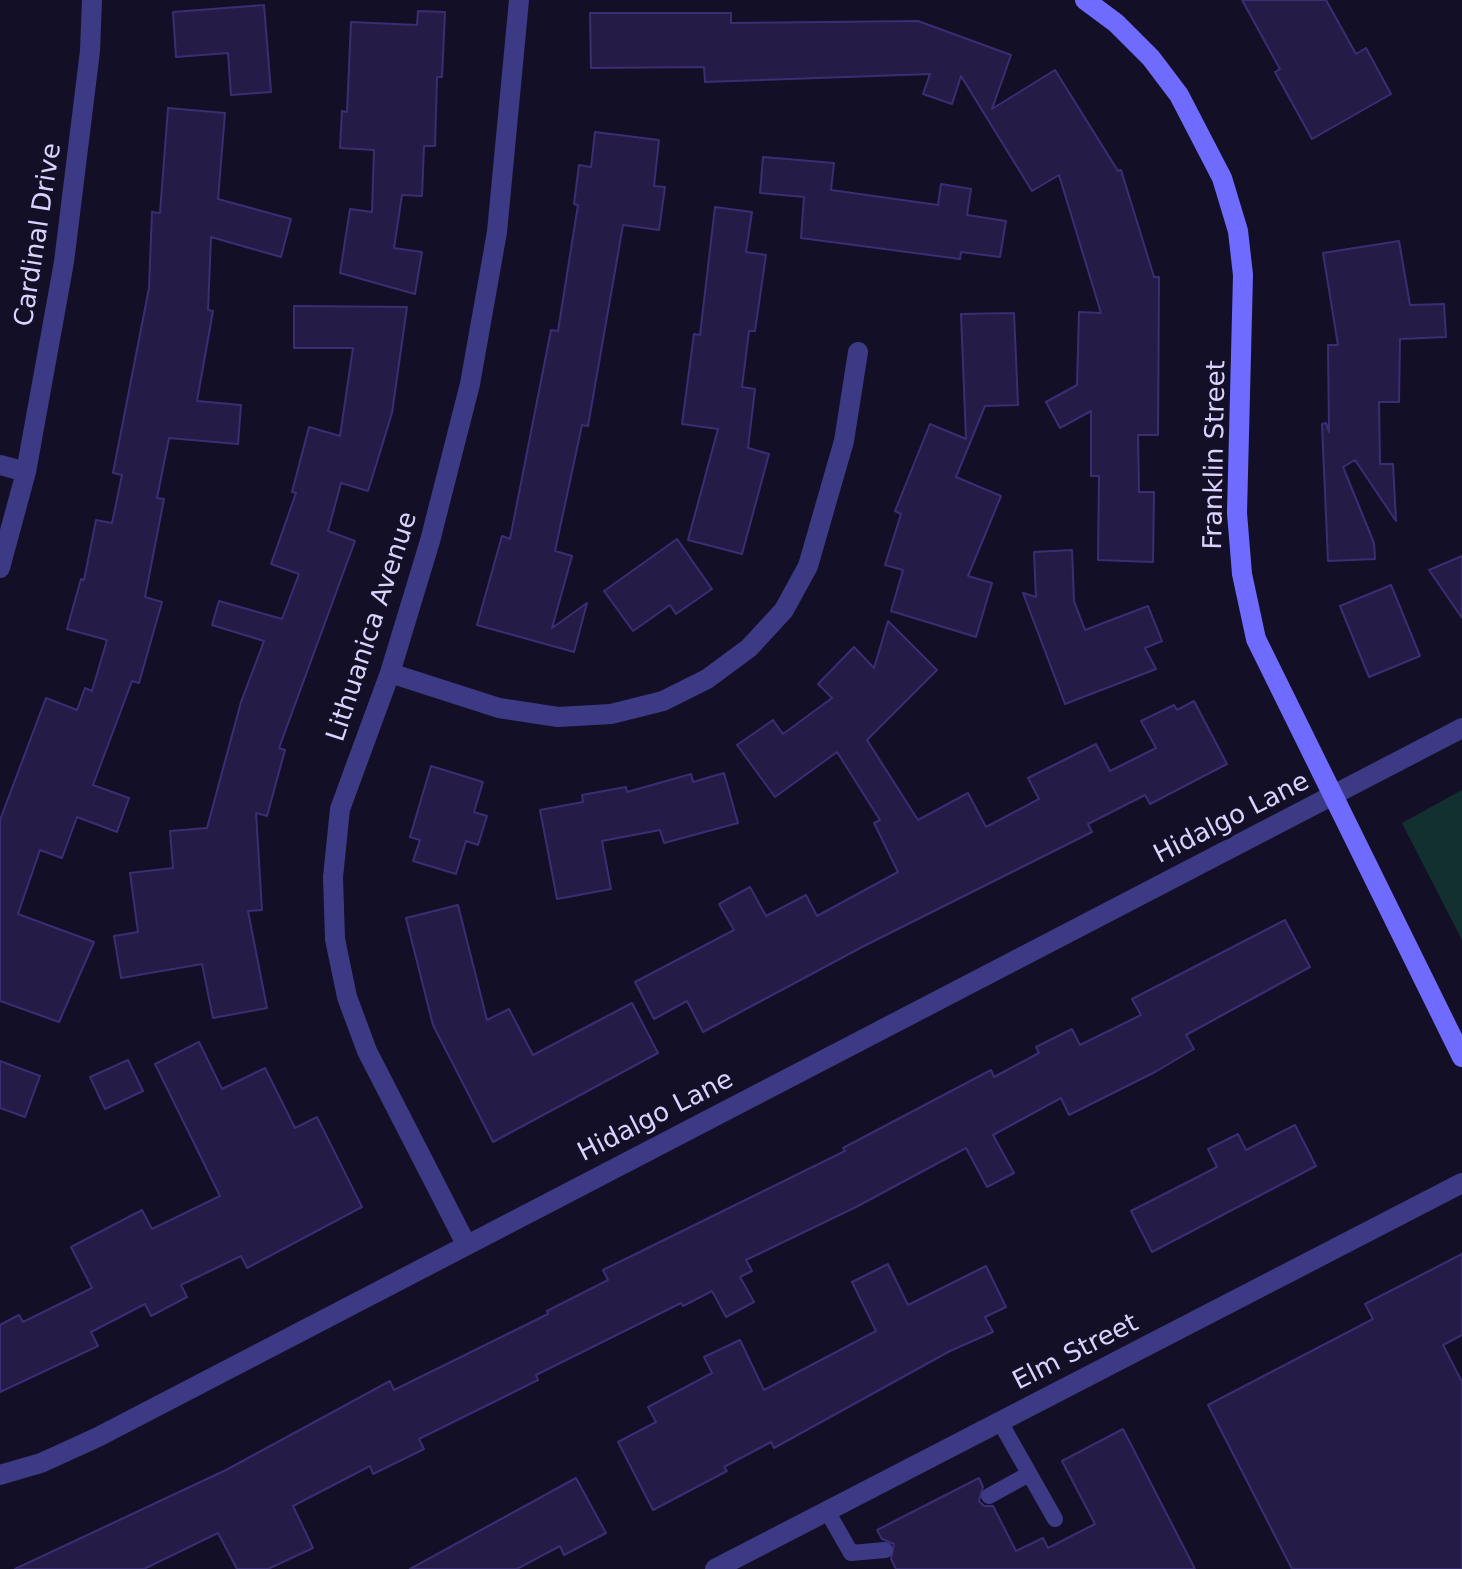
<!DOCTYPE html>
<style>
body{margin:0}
canvas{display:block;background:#130f26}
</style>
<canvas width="1462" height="1569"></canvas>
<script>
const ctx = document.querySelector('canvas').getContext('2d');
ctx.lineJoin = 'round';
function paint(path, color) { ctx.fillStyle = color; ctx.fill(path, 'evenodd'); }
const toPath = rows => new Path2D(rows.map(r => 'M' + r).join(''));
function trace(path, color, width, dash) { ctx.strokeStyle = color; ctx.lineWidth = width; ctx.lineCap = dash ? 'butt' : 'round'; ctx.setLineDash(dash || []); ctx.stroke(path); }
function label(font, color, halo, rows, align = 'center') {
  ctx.font = font + ' "DejaVu Sans",sans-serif'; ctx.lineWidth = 8; ctx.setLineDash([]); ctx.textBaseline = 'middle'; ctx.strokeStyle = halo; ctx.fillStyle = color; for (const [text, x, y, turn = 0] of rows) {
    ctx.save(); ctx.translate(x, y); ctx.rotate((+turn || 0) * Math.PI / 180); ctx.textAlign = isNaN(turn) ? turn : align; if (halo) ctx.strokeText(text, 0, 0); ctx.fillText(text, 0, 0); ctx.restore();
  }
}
const green = toPath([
 [1462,790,1462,940,1402,823]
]);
const building = toPath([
 [1242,0,1326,0,1356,54,1366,48,1391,94,1312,139,1275,72,1280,69,1242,0],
 [264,5,271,92,231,95,228,53,176,57,173,12,264,5],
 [418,11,445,12,442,77,437,77,435,146,424,146,422,196,402,195,394,248,422,252,415,294,340,273,350,209,372,212,374,150,340,148,342,111,347,112,351,22,417,25,418,11],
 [590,13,731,13,731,23,918,21,1011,55,992,109,1055,70,1118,171,1121,170,1154,277,1159,277,1158,435,1138,435,1139,492,1154,492,1153,562,1098,560,1099,476,1091,476,1091,411,1060,428,1046,402,1077,385,1079,312,1101,313,1059,175,1032,191,961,76,952,104,923,94,930,74,705,82,704,67,591,68,590,13],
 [168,108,225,113,218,199,291,219,281,257,211,237,208,310,213,311,197,401,241,405,238,444,169,438,157,498,164,499,145,597,162,602,139,683,132,681,93,785,129,798,117,832,77,817,62,858,40,850,18,914,94,942,59,1022,0,1001,0,820,46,698,77,710,85,688,92,691,107,640,67,629,81,579,84,580,96,520,112,523,122,475,113,473,149,288,152,212,160,213,168,108],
 [595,132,659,140,654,186,665,187,659,230,623,225,588,426,582,425,555,551,572,556,552,628,587,603,574,652,477,625,502,536,510,539,551,330,558,331,578,205,574,204,579,165,591,167,595,132],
 [763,157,834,163,831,190,938,205,941,184,971,189,967,215,1006,221,1000,257,961,252,960,259,801,238,804,197,760,193,763,157],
 [715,207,752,212,746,252,766,255,755,331,749,331,742,387,755,389,748,448,769,454,742,554,688,540,718,429,682,424,694,334,700,335,715,207],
 [1399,241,1410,305,1444,304,1446,337,1400,339,1399,402,1379,402,1380,464,1393,464,1396,521,1355,460,1343,467,1374,543,1375,559,1328,561,1322,424,1326,423,1329,432,1328,345,1338,345,1323,253,1399,241],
 [294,306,407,307,392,413,368,491,341,483,328,531,355,541,279,748,285,750,267,816,256,813,262,910,248,911,267,1008,213,1018,202,964,121,978,114,936,138,932,130,873,173,868,170,831,207,828,241,702,264,641,212,625,219,601,282,619,299,574,271,564,296,493,292,492,309,427,340,436,353,348,294,348,294,306],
 [1014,313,1018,405,985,406,956,477,1001,496,968,576,992,583,976,637,891,611,903,570,885,565,901,514,895,511,930,424,966,439,961,314,1014,313],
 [677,539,712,589,676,614,670,605,633,631,604,591,677,539],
 [1072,550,1074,601,1085,630,1148,606,1162,641,1145,648,1156,669,1065,704,1023,593,1036,597,1034,552,1072,550],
 [1462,556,1462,618,1429,570,1462,556],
 [1391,585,1420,656,1369,677,1340,606,1391,585],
 [888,621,937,670,867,740,918,820,968,793,986,827,1039,799,1028,778,1096,744,1110,771,1156,748,1141,721,1174,705,1177,710,1194,701,1227,764,1150,804,1145,795,1088,824,1092,832,864,946,703,1032,687,1001,654,1019,635,982,734,930,719,904,750,887,766,916,806,895,817,916,898,872,874,823,880,820,837,752,775,797,737,745,773,720,783,734,832,698,818,684,854,647,874,668,888,621],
 [431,766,483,782,474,812,487,816,478,845,466,841,456,874,413,861,420,840,410,837,431,766],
 [724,773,738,823,664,843,660,830,602,841,611,889,557,899,540,810,583,802,582,795,626,787,627,792,691,774,693,782,724,773],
 [458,905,487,1020,509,1009,533,1055,632,1003,658,1053,493,1142,433,1025,406,918,458,905],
 [1285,920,1310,967,1186,1035,1194,1049,1155,1072,1069,1115,1061,1098,993,1135,1014,1173,987,1187,966,1148,856,1207,746,1260,752,1271,740,1277,754,1302,726,1317,712,1291,683,1306,681,1303,536,1375,538,1380,419,1439,424,1449,373,1474,370,1466,293,1506,313,1548,268,1569,237,1569,218,1533,144,1569,15,1569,226,1470,390,1381,394,1390,548,1314,547,1311,608,1280,603,1270,845,1151,843,1148,991,1070,994,1077,1039,1053,1036,1047,1072,1029,1080,1045,1141,1015,1132,999,1285,920],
 [199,1042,222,1089,265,1068,295,1128,317,1117,362,1207,247,1268,241,1256,181,1285,187,1297,151,1316,145,1304,91,1332,98,1346,0,1392,0,1325,19,1315,23,1322,92,1288,71,1247,142,1210,152,1229,220,1196,155,1064,199,1042],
 [128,1060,143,1091,105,1109,90,1077,128,1060],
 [0,1061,40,1076,25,1117,0,1108,0,1061],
 [1295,1125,1316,1166,1152,1252,1131,1211,1217,1167,1208,1149,1238,1134,1246,1150,1295,1125],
 [1462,1254,1462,1335,1443,1345,1462,1382,1462,1569,1292,1569,1208,1405,1373,1319,1365,1304,1462,1254],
 [888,1264,908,1305,986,1266,1006,1307,985,1317,993,1332,950,1351,774,1448,771,1442,724,1467,727,1471,653,1510,618,1442,656,1422,648,1407,712,1373,704,1357,740,1340,764,1390,876,1331,852,1282,888,1264],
 [1123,1429,1195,1569,896,1569,891,1559,894,1544,882,1539,877,1530,979,1478,983,1487,979,1501,984,1506,993,1506,1016,1551,1043,1538,1048,1548,1095,1524,1062,1461,1123,1429],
 [576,1478,606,1533,564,1555,560,1546,517,1569,410,1569,576,1478]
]);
const lane = toPath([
 [1000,1422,1055,1519],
 [989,1496,1029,1474],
 [827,1511,851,1553,885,1550]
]);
const street = toPath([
 [0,465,26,472],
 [0,568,26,472,64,262,90,51,92,0],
 [390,673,499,708,558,717,611,714,663,701,707,679,749,648,784,610,808,566,844,441,858,352],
 [466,1244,367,1051,347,997,335,939,333,877,340,809,390,673,430,541,470,384,497,232,519,0],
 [0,1475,41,1463,98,1437,1462,728],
 [715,1569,1462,1183]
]);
const secondary = toPath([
 [1085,0,1116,23,1151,58,1179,95,1222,178,1238,231,1243,275,1237,513,1242,574,1256,639,1462,1057]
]);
const streetNames = [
 ["Cardinal Drive",39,235,-81],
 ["Franklin Street",1216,455,-89],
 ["Lithuanica Avenue",373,627,-72],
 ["Hidalgo Lane",1232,819,-27],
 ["Hidalgo Lane",656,1117,-27],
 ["Elm Street",1076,1353,-27]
];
paint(green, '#12302f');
paint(building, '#241b47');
trace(building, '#3b2d73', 2);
trace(lane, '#3d3a85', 16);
trace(street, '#3d3a85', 20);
trace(secondary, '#6f6bff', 20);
label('26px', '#d9d4ff', '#130f26', streetNames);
</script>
